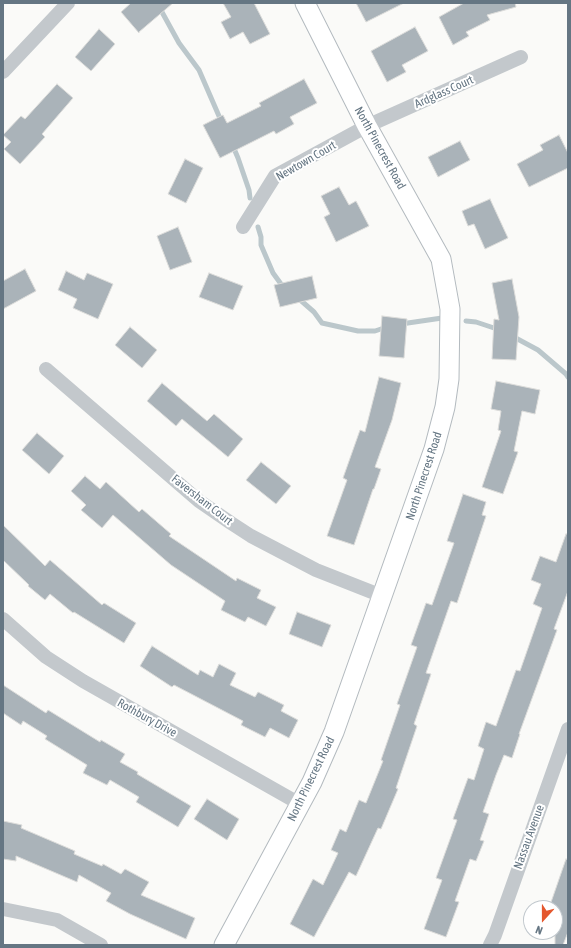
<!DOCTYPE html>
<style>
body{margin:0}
#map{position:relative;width:571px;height:948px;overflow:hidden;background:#fafaf8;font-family:"Asap Condensed",sans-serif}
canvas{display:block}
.frame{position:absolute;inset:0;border:4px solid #657683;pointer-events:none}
.north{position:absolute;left:523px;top:900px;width:40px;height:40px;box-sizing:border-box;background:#fff;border:1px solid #c1c8cd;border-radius:50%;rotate:201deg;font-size:11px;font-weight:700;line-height:16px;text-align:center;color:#657683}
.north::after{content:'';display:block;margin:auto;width:14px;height:18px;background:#e4572e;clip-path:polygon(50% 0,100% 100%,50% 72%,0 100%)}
</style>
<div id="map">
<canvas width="571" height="948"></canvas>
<div class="frame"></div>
<div class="north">N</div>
</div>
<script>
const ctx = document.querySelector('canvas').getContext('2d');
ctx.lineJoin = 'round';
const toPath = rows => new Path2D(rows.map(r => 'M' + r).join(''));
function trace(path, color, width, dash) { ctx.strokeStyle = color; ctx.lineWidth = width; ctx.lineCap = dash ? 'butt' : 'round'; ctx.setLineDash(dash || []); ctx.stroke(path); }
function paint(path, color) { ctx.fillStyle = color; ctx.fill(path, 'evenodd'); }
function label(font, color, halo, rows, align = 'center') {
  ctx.font = font + ' "Asap Condensed",sans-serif'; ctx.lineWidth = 4; ctx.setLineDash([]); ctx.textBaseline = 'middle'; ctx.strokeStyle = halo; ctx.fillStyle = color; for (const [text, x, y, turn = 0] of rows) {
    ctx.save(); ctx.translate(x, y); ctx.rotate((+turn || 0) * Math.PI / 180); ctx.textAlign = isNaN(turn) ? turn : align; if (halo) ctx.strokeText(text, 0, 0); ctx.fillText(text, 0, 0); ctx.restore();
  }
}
const stream = toPath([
 [157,3,179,43,199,70,222,123],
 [232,144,238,158,249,190,250,198],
 [258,227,261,237,261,245,273,273,281,284,285,288],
 [298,298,314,312,322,323,358,331,375,331,387,327],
 [466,321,476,322,500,330],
 [401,324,442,318],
 [512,336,538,350,566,374,568,377]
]);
const building = toPath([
 [131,3,173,3,139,32,139,33,121,12,131,3],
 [223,3,254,3,270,34,250,44,243,32,230,39,221,22,231,17,223,3],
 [356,3,404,3,366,22,356,3],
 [464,3,515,3,516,7,487,15,490,20,466,32,469,36,453,45,439,17,464,3],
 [415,27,428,51,402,65,406,72,387,82,371,51,415,27],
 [99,29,115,44,91,71,75,57,99,29],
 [304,79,317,103,290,117,294,124,276,134,274,131,220,158,203,125,223,115,227,123,261,106,259,103,304,79],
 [57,84,73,98,42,134,45,137,20,164,4,149,11,142,3,135,21,116,25,119,57,84],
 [559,135,568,153,568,168,529,187,517,164,543,150,540,145,559,135],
 [460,141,470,160,438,177,428,157,460,141],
 [185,159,203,168,186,203,168,194,185,159],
 [339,187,349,205,356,201,369,226,336,242,324,217,330,214,321,196,339,187],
 [490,199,508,238,485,249,474,224,468,226,462,211,490,199],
 [178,227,192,262,170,270,157,236,178,227],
 [25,269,36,291,3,309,3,281,25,269],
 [66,271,84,280,87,273,113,284,98,319,73,308,77,299,58,290,66,271],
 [209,273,243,286,233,310,199,297,209,273],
 [312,276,317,298,280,307,274,285,312,276],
 [512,279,519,317,516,360,492,359,494,319,499,320,492,283,512,279],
 [382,316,407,319,404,358,379,356,382,316],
 [130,327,157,350,142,368,115,345,130,327],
 [379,377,401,383,392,420,375,467,381,469,374,489,373,489,354,545,327,536,347,480,343,478,360,430,365,432,379,377],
 [496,381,540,390,535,414,522,411,514,451,518,452,503,494,482,487,501,431,498,430,501,411,491,409,496,381],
 [162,383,207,421,214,414,243,439,228,457,182,419,176,426,147,401,162,383],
 [37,433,64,456,49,474,22,450,37,433],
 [261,462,291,486,276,504,246,480,261,462],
 [85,476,100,489,106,482,139,512,142,509,171,534,169,536,236,581,237,578,261,590,257,598,276,607,266,626,248,617,245,622,221,610,225,601,171,565,113,515,102,528,81,510,86,505,71,491,85,476],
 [463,494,486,502,482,515,486,516,457,603,451,601,426,673,431,674,414,724,417,726,396,788,398,789,381,829,378,828,356,876,349,872,314,937,290,924,313,879,323,885,338,853,331,850,340,829,346,832,359,800,366,803,383,761,381,760,400,705,397,704,417,647,411,645,426,603,432,605,454,543,447,541,463,494],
 [3,525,45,566,50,560,102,605,104,603,136,623,124,643,74,612,73,613,50,594,45,600,28,586,29,585,3,560,3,525],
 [566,534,568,534,568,591,554,629,557,630,519,734,520,734,512,758,504,755,496,775,483,812,489,814,480,840,484,841,476,861,470,859,455,901,459,902,446,937,424,929,442,880,436,878,457,820,453,819,468,778,474,780,484,749,478,746,486,722,496,726,516,670,520,671,542,608,533,604,541,584,531,580,540,556,556,562,566,534],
 [297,612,331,625,322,647,289,634,297,612],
 [152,646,198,675,200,670,213,677,219,664,236,673,230,685,255,697,258,692,284,705,281,711,298,720,289,738,270,728,265,737,241,725,243,721,174,685,172,687,140,666,152,646],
 [3,685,46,713,48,710,100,742,101,740,125,754,120,762,138,772,137,774,191,806,178,827,136,802,139,797,110,780,107,785,83,773,87,765,45,739,47,736,23,721,21,725,3,713,3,685],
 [207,799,239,819,227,840,194,819,207,799],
 [3,821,22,825,21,828,75,851,74,854,102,866,103,864,121,874,125,869,149,882,141,895,195,918,186,939,130,914,106,901,111,893,79,875,77,882,16,856,16,861,3,859,3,821],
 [566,859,568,860,568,932,563,945,555,945,555,908,549,908,566,859]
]);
const street = toPath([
 [3,72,68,3],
 [243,227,275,176,367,126,521,57],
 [46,369,199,501,231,523,251,536,316,570,382,596],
 [3,619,46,657,83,681,300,804],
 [3,909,57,920,101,945],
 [490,945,495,935,568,729]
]);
const secondary = toPath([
 [224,945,312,782,334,732,434,449,445,407,449,379,450,309,441,259,367,126,305,3]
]);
const streetNames = [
 ["Ardglass Court",444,92,-24],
 ["North Pinecrest Road",380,148,61],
 ["Newtown Court",306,161,-30],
 ["North Pinecrest Road",424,476,-72],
 ["Faversham Court",202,500,38],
 ["Rothbury Drive",147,718,29],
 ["North Pinecrest Road",311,779,-64],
 ["Nassau Avenue",529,837,-70]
];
trace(stream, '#bbc7cb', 5);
paint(building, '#aab3b9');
trace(building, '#dcdcda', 1);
trace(secondary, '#b3babf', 21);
trace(street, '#c3c8cc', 14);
trace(secondary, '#fff', 19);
label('12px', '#657683', '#fff', streetNames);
</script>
